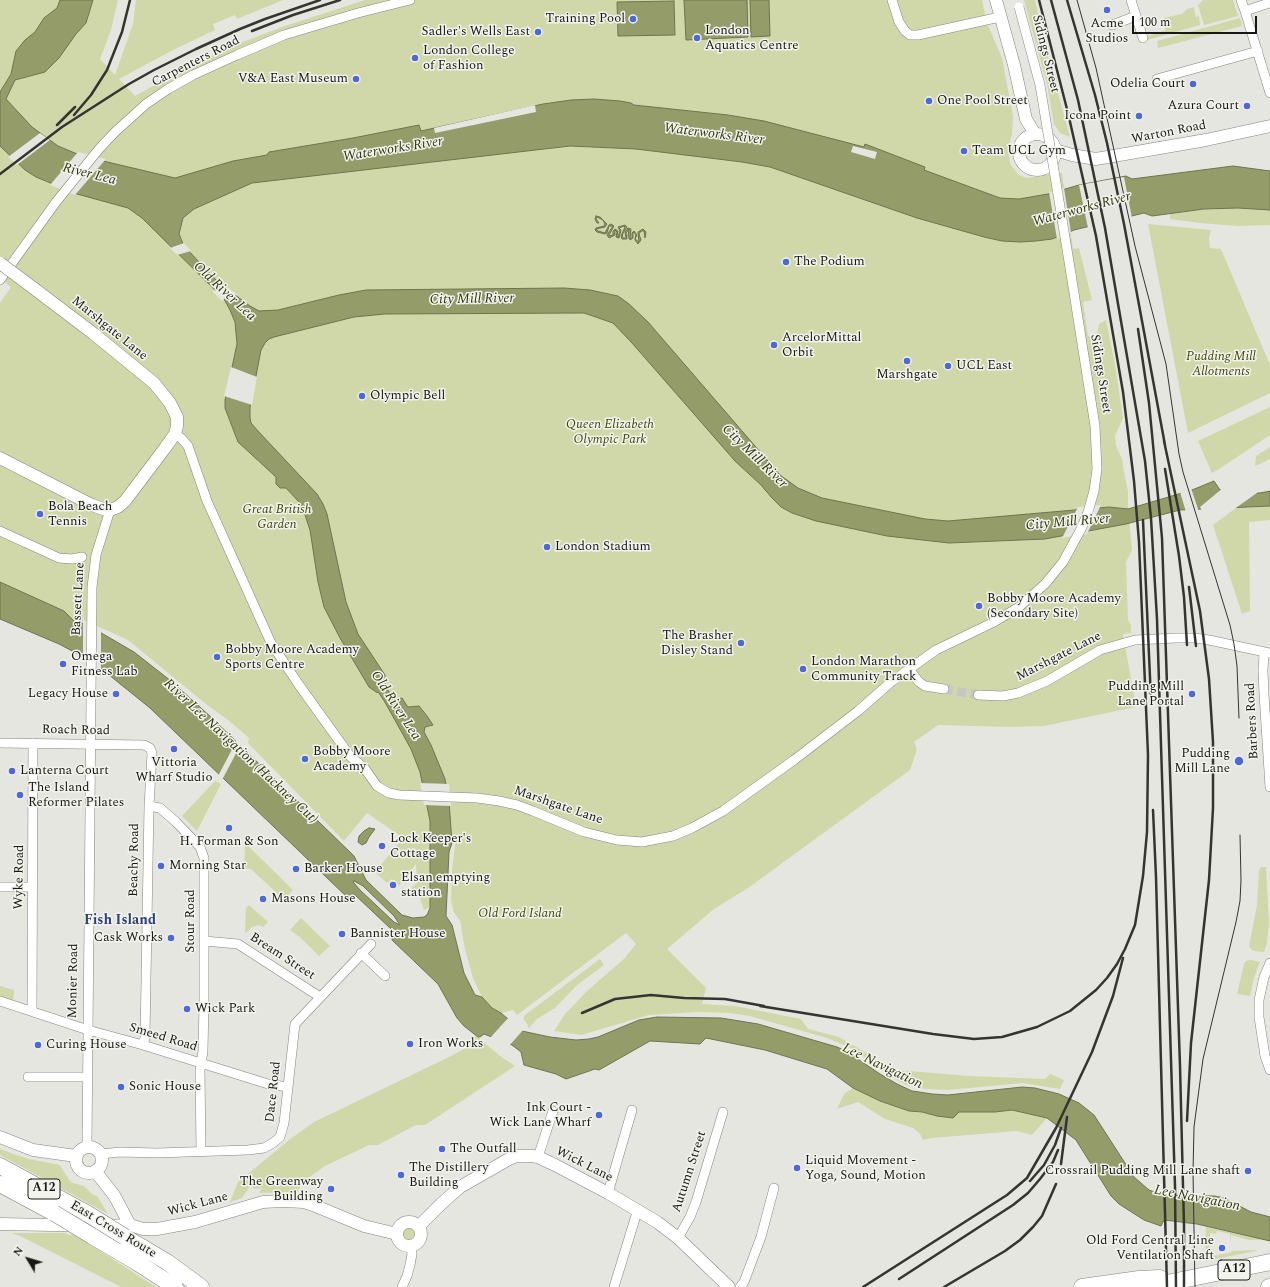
<!DOCTYPE html>
<style>
body{margin:0}
#map{position:relative;width:1270px;height:1287px;overflow:hidden;background:#e5e6df;font-family:Spectral,serif}
canvas{display:block}
.north{position:absolute;left:8px;top:1239px;width:40px;height:40px;-webkit-text-stroke:3px #f2f3ec;paint-order:stroke;rotate:308deg;font-size:11px;font-weight:700;line-height:16px;text-align:center;color:#171815}
.north::after{content:'';display:block;margin:auto;width:14px;height:18px;background:#171815;clip-path:polygon(50% 0,100% 100%,50% 72%,0 100%)}
.scale{position:absolute;left:1132px;top:16px;width:125px;height:18px;box-sizing:border-box;border:2px solid #171815;border-top:0;padding-left:5px;font-size:12px;line-height:14px;white-space:nowrap;color:#171815;-webkit-text-stroke:3px #f2f3ec;paint-order:stroke}
</style>
<div id="map">
<canvas width="1270" height="1287"></canvas>
<div class="north">N</div>
<div class="scale">100 m</div>
</div>
<script>
const ctx = document.querySelector('canvas').getContext('2d');
ctx.lineJoin = 'round';
function paint(path, color) { ctx.fillStyle = color; ctx.fill(path, 'evenodd'); }
const toPath = rows => new Path2D(rows.map(r => 'M' + r).join(''));
function trace(path, color, width, dash) { ctx.strokeStyle = color; ctx.lineWidth = width; ctx.lineCap = dash ? 'butt' : 'round'; ctx.setLineDash(dash || []); ctx.stroke(path); }
function label(font, color, halo, rows, align = 'center') {
  ctx.font = font + ' Spectral,serif'; ctx.lineWidth = 3; ctx.setLineDash([]); ctx.textBaseline = 'middle'; ctx.strokeStyle = halo; ctx.fillStyle = color; for (const [text, x, y, turn = 0] of rows) {
    ctx.save(); ctx.translate(x, y); ctx.rotate((+turn || 0) * Math.PI / 180); ctx.textAlign = isNaN(turn) ? turn : align; if (halo) ctx.strokeText(text, 0, 0); ctx.fillText(text, 0, 0); ctx.restore();
  }
}
const green = toPath([
 [0,0,118,0,111,30,100,59,115,75,133,24,136,0,283,0,237,19,235,15,213,24,215,30,175,49,119,79,135,96,187,67,235,45,282,27,365,0,982,0,987,23,1002,58,1010,100,1013,116,1012,135,1008,148,1010,163,1017,173,1021,176,1027,178,1062,173,1073,249,1079,248,1092,300,1083,302,1088,336,1096,339,1099,324,1106,320,1115,365,1123,418,1115,436,1116,445,1122,459,1125,478,1128,491,1128,509,1132,550,1126,562,1128,620,1131,625,1131,633,1123,634,1136,707,1044,726,1010,727,938,725,914,742,917,749,910,770,748,888,714,909,667,949,706,988,702,1004,735,1006,801,1019,808,1029,839,1037,896,1070,970,1076,1045,1079,1050,1074,1064,1080,1060,1089,1022,1083,949,1090,925,1089,906,1085,892,1077,853,1049,827,1038,750,1016,729,1013,700,1012,649,1015,581,1035,554,1031,565,1014,587,991,625,958,636,944,626,933,517,1015,513,1010,501,1013,492,1008,482,997,473,978,465,949,460,921,453,911,451,900,452,870,456,837,430,845,430,907,424,910,419,895,411,888,417,883,416,864,399,886,392,879,387,883,375,872,403,838,367,813,344,841,248,743,249,738,228,720,206,704,128,640,84,620,84,609,83,624,73,620,64,611,0,582,0,303,11,287,0,278],
 [1024,0,1035,0,1049,60,1070,137,1060,133,1054,124,1047,84],
 [1203,0,1233,0,1238,16,1204,25,1198,5],
 [1194,7,1196,17,1199,16,1200,25,1144,41,1146,37,1166,30,1163,18,1182,14,1187,9],
 [1240,18,1242,26,1158,48,1157,41],
 [1238,208,1270,210,1270,225,1238,226,1200,223,1170,219,1170,213,1204,209],
 [1148,224,1211,230,1209,238,1210,248,1221,249,1270,365,1270,393,1188,433],
 [1270,407,1270,435,1219,469,1212,473,1198,441],
 [1270,447,1270,459,1255,466,1256,456],
 [1270,506,1270,520,1249,522,1250,611,1242,614,1213,525,1236,508],
 [215,781,221,784,197,831,182,816],
 [245,843,293,890,284,900,251,869,244,868],
 [1261,867,1266,867,1269,923,1267,943,1264,952,1254,951,1251,949,1249,946,1257,905,1259,870],
 [249,905,268,922,263,927,259,925,252,927,247,932,245,933,246,908],
 [301,918,330,946,319,956,301,938,290,930],
 [600,959,604,965,576,986,555,1008,537,1019,529,1028,527,1026,528,1025,523,1019,525,1015],
 [1250,960,1260,962,1254,978,1250,996,1237,994,1244,964,1246,961],
 [0,986,14,990,13,1004,0,999],
 [476,1036,500,1056,515,1066,425,1125,416,1125,378,1145,369,1145,325,1166,304,1181,297,1192,259,1193,262,1188,255,1189,250,1186,242,1198,230,1202,238,1182,289,1140,314,1122,447,1058,464,1049],
 [853,1088,880,1101,909,1111,922,1112,937,1116,955,1114,958,1112,995,1112,1012,1110,1047,1118,1032,1135,1017,1131,932,1138,923,1140,920,1134,913,1128,885,1119,858,1102,837,1109,844,1094],
 [0,1149,16,1155,29,1159,60,1165,64,1172,70,1181,73,1183,84,1186,93,1195,97,1196,108,1214,0,1155],
 '400 1234a9 9 0 1 1 18 0a9 9 0 1 1-18 0Z',
 [1206,1227,1260,1239,1260,1240,1249,1240,1231,1235,1230,1242,1230,1234,1217,1231,1216,1234,1210,1233,1209,1250,1213,1249,1214,1256,1232,1252,1231,1251,1257,1250,1256,1251,1205,1261],
 [11,1233,64,1233,69,1235,75,1235,156,1287,121,1287,20,1236]
]);
const water = toPath([
 [60,0,93,0,86,23,76,34,59,58,45,72,15,80,6,99,32,127,58,146,82,156,175,178,233,161,267,155,269,152,353,138,419,125,421,131,543,104,571,100,594,99,620,101,631,103,634,105,728,115,764,121,864,147,865,144,925,167,924,170,1000,198,1019,199,1048,194,1079,185,1126,176,1132,179,1233,166,1270,171,1270,210,1238,208,1204,209,1152,216,1144,213,1074,230,1052,239,1036,241,1020,242,1002,241,984,237,917,218,770,167,742,162,636,149,570,146,252,183,194,209,183,218,179,234,184,246,219,283,250,306,259,311,278,310,339,295,366,290,564,288,590,290,618,296,629,304,648,322,780,475,798,488,822,498,925,519,948,521,1109,507,1128,509,1192,490,1214,481,1220,490,1260,493,1270,491,1270,506,1180,510,1126,524,1045,539,949,543,887,536,816,521,792,513,781,507,772,498,761,485,735,461,632,343,613,323,584,313,385,314,354,317,274,337,269,339,265,343,261,350,250,407,250,418,251,423,258,431,317,494,323,504,327,514,346,602,358,634,385,675,385,686,393,697,398,699,402,698,407,706,409,707,419,706,427,716,433,725,425,727,424,732,431,745,445,779,449,801,452,843,449,852,446,916,452,925,464,973,475,995,482,997,492,1008,501,1013,522,1031,550,1037,576,1040,589,1039,598,1037,639,1020,657,1017,721,1018,758,1024,837,1047,846,1051,880,1074,897,1084,912,1091,932,1094,948,1095,1022,1087,1035,1088,1059,1094,1079,1103,1094,1115,1134,1177,1149,1190,1163,1195,1215,1196,1224,1198,1251,1212,1270,1217,1270,1241,1197,1224,1164,1220,1161,1226,1144,1220,1119,1204,1111,1196,1076,1140,1047,1118,1012,1110,995,1112,959,1112,953,1118,937,1116,922,1112,909,1111,880,1101,853,1088,827,1069,765,1050,706,1038,700,1044,650,1041,599,1070,595,1069,566,1079,556,1074,524,1065,521,1052,512,1045,484,1034,480,1037,478,1037,464,1026,457,1018,438,984,392,940,393,932,391,929,354,894,348,898,150,708,93,662,59,644,0,619,0,582,64,611,73,620,91,627,134,652,171,681,212,718,354,856,366,880,402,915,413,918,424,917,427,915,430,908,430,821,420,772,411,749,386,704,379,693,376,692,369,687,340,638,324,607,318,582,310,530,304,512,300,503,286,488,280,488,276,484,276,477,238,442,225,408,225,400,237,344,235,322,230,310,224,299,142,218,128,208,77,194,36,177,25,170,0,146,0,92,11,74,16,51,25,40,35,32,44,18,57,8,60,0],
 [354,881,363,886,394,916,400,925,394,922,360,890,353,882,354,881],
 [684,0,747,0,748,37,686,40,684,0],
 [750,0,769,0,770,36,751,37,750,0],
 [674,1,675,35,618,36,617,2,674,1],
 [596,216,600,217,607,224,605,227,596,229,598,231,605,233,609,225,611,224,614,226,609,235,609,236,613,235,613,231,615,229,618,231,617,236,618,237,620,231,618,227,625,225,627,227,623,233,622,238,626,238,625,232,628,228,631,229,630,239,632,238,632,233,634,231,637,235,635,239,639,242,638,232,643,229,646,232,645,238,644,231,641,231,639,234,641,240,638,244,635,240,636,234,633,232,633,238,630,240,628,236,629,229,626,233,627,239,622,239,621,236,625,227,624,226,619,228,621,230,619,238,616,237,617,232,615,230,615,235,609,238,607,235,613,226,609,226,607,233,605,234,597,232,595,230,596,228,604,226,605,224,603,220,597,217,596,219,599,223,597,223,595,219,596,216],
 [369,828,375,829,369,837,366,843,362,845,358,842,359,836,364,831,369,828]
]);
const pier = toPath([
 [535,105,536,112,435,133,434,128],
 [40,133,50,140,17,165,8,157],
 [853,146,877,152,875,159,851,152],
 [78,152,106,159,75,195,50,185],
 [1124,177,1132,218,1088,228,1079,185],
 [1064,188,1071,233,1057,239,1049,192],
 [184,243,191,251,177,255,170,248],
 [228,288,238,295,226,297,222,301,212,291],
 [231,367,257,377,252,405,224,396],
 [1191,488,1199,512,1186,512,1180,492],
 [1223,488,1260,491,1261,490,1233,510,1202,511,1200,507],
 [1101,505,1087,534,1062,538,1078,507],
 [83,622,101,631,101,671,83,658],
 [237,740,241,744,222,780,218,776],
 [420,783,449,784,451,806,424,805],
 [509,1017,524,1029,509,1046,490,1038]
]);
const minorTunnel = toPath([
 [944,689,978,695]
]);
const minor = toPath([
 [892,0,899,22,905,31,910,35,918,35,1000,17],
 [1131,0,1143,38],
 [1241,0,1245,11],
 [1269,3,1245,11,1270,93],
 [1112,25,1136,16],
 [1157,79,1258,51],
 [0,280,56,202,99,149,115,132,146,104,168,89,193,75,237,55,284,35,358,13,410,0],
 [175,434,181,438,188,446,207,501,271,643,299,685,350,756,365,769,377,786,389,793,399,795,477,798,499,801,517,805,533,811,584,832,617,840,642,842,673,836,692,828,723,811,794,760,858,711,891,682,936,650,994,622,1019,607,1045,584,1063,562,1081,529,1088,512,1094,491,1097,469,1095,426,1071,274],
 [0,531,59,558,72,559,82,557],
 [1264,653,1263,671,1264,694,1270,787],
 [909,669,919,682,925,686,944,689],
 [978,695,1003,696,1018,693,1047,681,1100,650,1135,640,1177,638,1195,638,1209,640,1270,653],
 [0,743,144,745,150,748,152,753,149,806,145,1038,143,1045],
 [149,806,160,808,176,822,200,847,204,858,204,1003,203,1051,200,1071,201,1151],
 [0,887,33,887],
 [204,941,238,944,320,997],
 [361,953,385,976],
 [1270,963,1264,977,1259,1000,1259,1017,1265,1056,1270,1070],
 [0,1001,88,1030,143,1045,268,1084,288,1087],
 [32,1011,33,743],
 [28,1077,87,1077],
 [87,1146,92,587,96,555,110,510],
 [101,1154,120,1152,157,1153,248,1150,264,1148,273,1143,280,1137,284,1123,295,1024,371,944],
 [538,1157,553,1111],
 [608,1193,632,1110],
 [678,1238,690,1217,696,1202,723,1112],
 [402,1287,407,1276,410,1265,412,1254,411,1247],
 [614,1287,638,1209],
 [740,1287,744,1282,761,1237,774,1188]
]);
const tertiary = toPath([
 [996,0,1014,65,1026,119,1035,134],
 '1019 152a18 18 0 1 1 36 0a18 18 0 1 1-36 0Z',
 [1055,150,1072,155,1096,159,1206,140,1270,126],
 [0,458,92,505,103,509,110,510,118,507,125,501,165,448,175,434,177,426,177,417,170,403,154,383,94,334,36,290],
 [0,1137,33,1150,76,1156],
 '76 1160a13 13 0 1 1 26 0a13 13 0 1 1-26 0Z',
 [95,1171,114,1195,130,1225],
 '397 1234a12 12 0 1 1 24 0a12 12 0 1 1-24 0Z',
 [0,1224,104,1226,130,1225,143,1229,157,1229,195,1222,263,1202,283,1201,304,1202,313,1205,364,1226,397,1234],
 [419,1226,441,1204,460,1187,509,1159,517,1156,532,1156,538,1157,555,1165,608,1193,657,1222,678,1238,729,1287]
]);
const trunk = toPath([
 [0,1166,88,1214],
 [0,1184,54,1213],
 [92,1236,138,1263,175,1287],
 [125,1237,167,1262,201,1287],
 [1082,1287,1139,1279,1160,1278],
 [1147,1287,1270,1262],
 [1269,1287,1270,1287]
]);
const tram = toPath([
 [1077,0,1096,68,1135,246,1166,364,1179,454,1183,472,1230,625,1234,644,1237,666,1239,718],
 [1195,1287,1193,1172,1194,1127,1203,1059,1236,922,1240,901,1241,880,1240,835]
]);
const rail = toPath([
 [1051,0,1078,100,1105,228,1145,461,1151,518,1157,619,1175,1186,1176,1287],
 [1067,0,1095,95,1107,143,1124,224,1165,445],
 [252,31,293,15,340,0],
 [74,115,91,95,107,70,122,32,130,0],
 [57,125,75,107],
 [0,174,62,127,129,84,154,70,196,49,240,29,265,19,320,0],
 [1138,329,1149,403,1162,538,1180,1066,1184,1226,1184,1287],
 [1164,441,1200,611,1209,679,1213,742,1213,808,1209,880,1191,1043,1187,1121],
 [1165,469,1179,556,1184,597,1187,645],
 [1143,520,1151,700],
 [1189,587,1196,646],
 [1153,810,1156,877,1167,1287],
 [760,1006,933,1034,974,1039,1002,1037,1037,1027,1070,1011,1096,990,1107,978,1117,964,1125,949,1135,925,1143,876,1147,832,1148,755,1139,542,1134,481,1123,392,1096,236,1068,113,1039,0],
 [582,1013,615,999,651,995,684,998,725,999,764,1006],
 [1061,1164,1067,1117],
 [1030,1181,1044,1165,1055,1145,1061,1128],
 [899,1279,1013,1205,1028,1193,1040,1179,1053,1162,1058,1150],
 [863,1287,1007,1195,1027,1178,1056,1128,1092,1052,1113,996,1123,958],
 [944,1287,1005,1251,1020,1240,1033,1227,1042,1216,1056,1184]
]);
const minorBridge = toPath([
 [1019,7,1040,85,1071,274]
]);
const tertiaryBridge = toPath([
 [0,263,36,290]
]);
const trunkBridge = toPath([
 [54,1213,92,1236],
 [88,1214,125,1237]
]);
const markers = [
 [1107,10,4,"#4c68dc"],
 [633,19,4,"#4c68dc"],
 [538,32,4,"#4c68dc"],
 [697,38,4,"#4c68dc"],
 [415,58,4,"#4c68dc"],
 [356,79,4,"#4c68dc"],
 [1193,84,4,"#4c68dc"],
 [929,101,4,"#4c68dc"],
 [1247,106,4,"#4c68dc"],
 [1139,116,4,"#4c68dc"],
 [964,151,4,"#4c68dc"],
 [786,262,4,"#4c68dc"],
 [774,345,4,"#4c68dc"],
 [907,361,4,"#4c68dc"],
 [948,366,4,"#4c68dc"],
 [362,396,4,"#4c68dc"],
 [40,514,4,"#4c68dc"],
 [547,547,4,"#4c68dc"],
 [979,606,4,"#4c68dc"],
 [741,643,4,"#4c68dc"],
 [217,657,4,"#4c68dc"],
 [63,664,4,"#4c68dc"],
 [803,669,4,"#4c68dc"],
 [116,694,4,"#4c68dc"],
 [1192,694,4,"#4c68dc"],
 [174,749,4,"#4c68dc"],
 [305,759,4,"#4c68dc"],
 [1239,761,5,"#4c68dc"],
 [12,771,4,"#4c68dc"],
 [20,795,4,"#4c68dc"],
 [229,828,4,"#4c68dc"],
 [382,846,4,"#4c68dc"],
 [161,866,4,"#4c68dc"],
 [296,869,4,"#4c68dc"],
 [393,885,4,"#4c68dc"],
 [263,899,4,"#4c68dc"],
 [342,934,4,"#4c68dc"],
 [171,938,4,"#4c68dc"],
 [187,1009,4,"#4c68dc"],
 [410,1044,4,"#4c68dc"],
 [38,1045,4,"#4c68dc"],
 [121,1087,4,"#4c68dc"],
 [599,1115,4,"#4c68dc"],
 [442,1149,4,"#4c68dc"],
 [797,1168,4,"#4c68dc"],
 [1248,1171,4,"#4c68dc"],
 [401,1175,4,"#4c68dc"],
 [331,1189,4,"#4c68dc"],
 [1222,1248,4,"#4c68dc"]
];
const shields = [
 [44,1189,32],
 [1234,1270,32]
];
const shieldNames = [
 ["A12",44,1189],
 ["A12",1234,1270]
];
const poiNames = [
 ["Training Pool",625,19,"right"],
 ["Acme",1107,24,"center"],
 ["Studios",1107,39,"center"],
 ["London",705,31],
 ["Aquatics Centre",705,46],
 ["Sadler's Wells East",530,32,"right"],
 ["London College",423,51],
 ["of Fashion",423,66],
 ["V&A East Museum",348,79,"right"],
 ["Odelia Court",1185,84,"right"],
 ["One Pool Street",937,101],
 ["Azura Court",1239,106,"right"],
 ["Icona Point",1131,116,"right"],
 ["Team UCL Gym",972,151],
 ["The Podium",794,262],
 ["ArcelorMittal",782,338],
 ["Orbit",782,353],
 ["UCL East",956,366],
 ["Marshgate",907,375,"center"],
 ["Olympic Bell",370,396],
 ["Bola Beach",48,507],
 ["Tennis",48,522],
 ["London Stadium",555,547],
 ["Bobby Moore Academy",987,599],
 ["(Secondary Site)",987,614],
 ["The Brasher",733,636,"right"],
 ["Disley Stand",733,651,"right"],
 ["Bobby Moore Academy",225,650],
 ["Sports Centre",225,665],
 ["Omega",71,657],
 ["Fitness Lab",71,672],
 ["London Marathon",811,662],
 ["Community Track",811,677],
 ["Pudding Mill",1184,687,"right"],
 ["Lane Portal",1184,702,"right"],
 ["Legacy House",108,694,"right"],
 ["Bobby Moore",313,752],
 ["Academy",313,767],
 ["Pudding",1230,754,"right"],
 ["Mill Lane",1230,769,"right"],
 ["Vittoria",174,763,"center"],
 ["Wharf Studio",174,778,"center"],
 ["Lanterna Court",20,771],
 ["The Island",28,788],
 ["Reformer Pilates",28,803],
 ["Lock Keeper's",390,839],
 ["Cottage",390,854],
 ["H. Forman & Son",229,842,"center"],
 ["Morning Star",169,866],
 ["Barker House",304,869],
 ["Elsan emptying",401,878],
 ["station",401,893],
 ["Masons House",271,899],
 ["Bannister House",350,934],
 ["Cask Works",163,938,"right"],
 ["Wick Park",195,1009],
 ["Iron Works",418,1044],
 ["Curing House",46,1045],
 ["Sonic House",129,1087],
 ["Ink Court -",591,1108,"right"],
 ["Wick Lane Wharf",591,1123,"right"],
 ["The Outfall",450,1149],
 ["Liquid Movement -",805,1161],
 ["Yoga, Sound, Motion",805,1176],
 ["The Distillery",409,1168],
 ["Building",409,1183],
 ["Crossrail Pudding Mill Lane shaft",1240,1171,"right"],
 ["The Greenway",323,1182,"right"],
 ["Building",323,1197,"right"],
 ["Old Ford Central Line",1214,1241,"right"],
 ["Ventilation Shaft",1214,1256,"right"]
];
const streetNames = [
 ["Sidings Street",1045,54,76],
 ["Carpenters Road",196,62,-27],
 ["Warton Road",1169,133,-11],
 ["Marshgate Lane",109,329,39],
 ["Sidings Street",1100,374,81],
 ["Bassett Lane",79,599,-87],
 ["Marshgate Lane",1059,657,-27],
 ["Barbers Road",1253,721,-93],
 ["Roach Road",76,731,1],
 ["Marshgate Lane",558,806,19],
 ["Beachy Road",135,860,-89],
 ["Wyke Road",20,877,-89],
 ["Stour Road",191,921,-90],
 ["Bream Street",282,957,33],
 ["Monier Road",74,981,-89],
 ["Smeed Road",163,1038,17],
 ["Dace Road",274,1092,-84],
 ["Wick Lane",584,1165,27],
 ["Autumn Street",690,1172,-72],
 ["Wick Lane",198,1205,-15],
 ["East Cross Route",113,1230,31]
];
const parkNames = [
 ["Pudding Mill",1221,357],
 ["Allotments",1221,372],
 ["Queen Elizabeth",610,425],
 ["Olympic Park",610,440],
 ["Great British",277,510],
 ["Garden",277,525],
 ["Old Ford Island",520,914]
];
const waterNames = [
 ["Waterworks River",714,135,7],
 ["Waterworks River",393,150,-9],
 ["River Lea",89,175,14],
 ["Waterworks River",1082,210,-15],
 ["Old River Lea",224,292,43],
 ["City Mill River",472,300,-1],
 ["City Mill River",754,457,44],
 ["City Mill River",1068,523,-5],
 ["Old River Lea",395,706,57],
 ["River Lee Navigation (Hackney Cut)",240,752,43],
 ["Lee Navigation",882,1067,26],
 ["Lee Navigation",1197,1199,11]
];
const neighbourhoodNames = [
 ["Fish Island",120,921]
];
paint(green, '#d0d8aa');
paint(water, '#949c6a');
trace(water, '#6e7450', 1);
paint(pier, '#e5e6df');
trace(minorTunnel, '#c6c7c1', 9, [9, 4.5]);
trace(minor, '#84857f', 10);
trace(tertiary, '#84857f', 13);
trace(trunk, '#84857f', 17);
trace(minor, '#fff', 9);
trace(tertiary, '#fff', 12);
trace(trunk, '#fff', 16);
trace(tram, '#343531', 1);
trace(rail, '#343531', 2.5);
trace(minorBridge, '#84857f', 10, []);
trace(tertiaryBridge, '#84857f', 13, []);
trace(trunkBridge, '#84857f', 17, []);
trace(minorBridge, '#fff', 9);
trace(tertiaryBridge, '#fff', 12);
trace(trunkBridge, '#fff', 16);
for (const [x, y, r, color] of markers) { const dot = new Path2D(); dot.arc(x, y, r, 0, 2 * Math.PI); ctx.fillStyle = color; ctx.fill(dot); trace(dot, '#f2f3ec', 1.5); }
for (const [x, y, w] of shields) { const box = new Path2D(); box.roundRect(x - w / 2, y - 10, w, 20, 3); ctx.fillStyle = '#f2f3ec'; ctx.fill(box); trace(box, '#171815', 1); }
label('bold 12px', '#171815', null, shieldNames);
label('13px', '#171815', '#f2f3ec', poiNames, 'left');
label('13px', '#171815', '#f2f3ec', streetNames);
label('italic 13px', '#41470a', '#f2f3ec', parkNames);
label('italic 14px', '#32370f', '#f2f3ec', waterNames);
label('bold 14px', '#2e3e77', '#f2f3ec', neighbourhoodNames);
</script>
